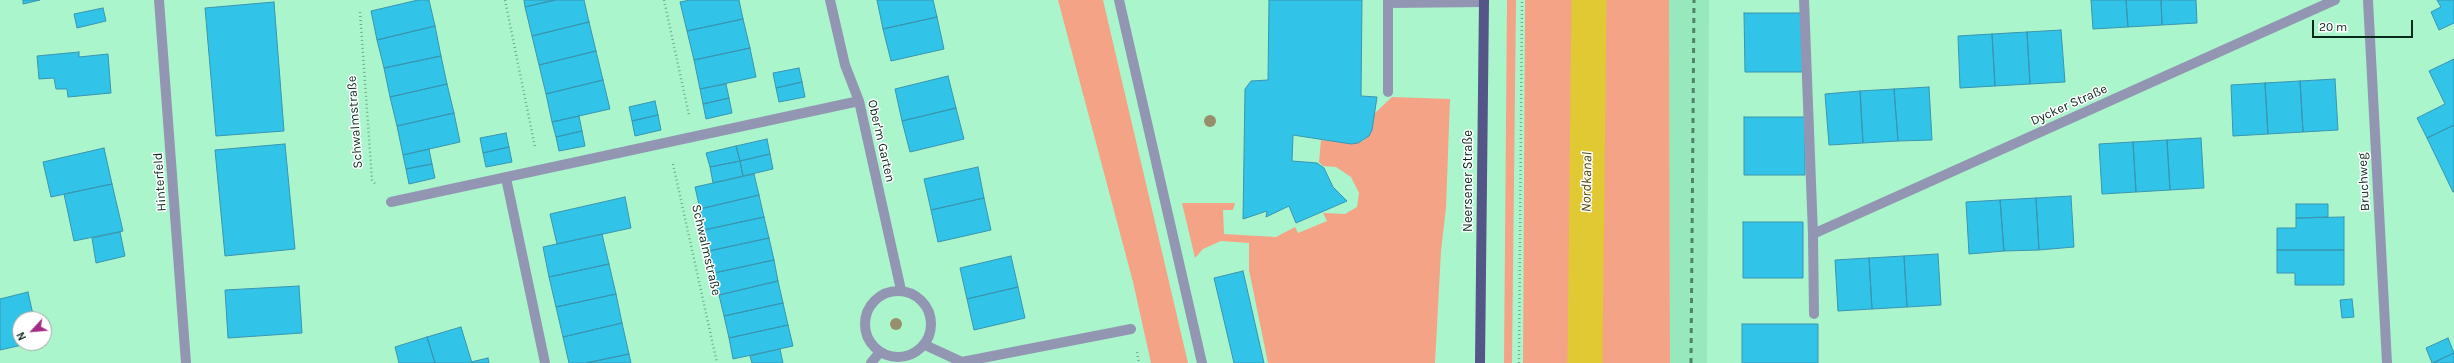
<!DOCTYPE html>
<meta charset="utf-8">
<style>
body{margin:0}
#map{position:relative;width:2454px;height:363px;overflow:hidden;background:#abf5cd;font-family:Karla,sans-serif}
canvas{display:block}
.north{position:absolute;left:12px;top:311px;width:40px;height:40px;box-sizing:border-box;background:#fff;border:1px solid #9da9a3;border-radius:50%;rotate:244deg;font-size:11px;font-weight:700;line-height:16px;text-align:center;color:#09291a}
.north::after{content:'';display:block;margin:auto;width:14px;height:18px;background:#a32c85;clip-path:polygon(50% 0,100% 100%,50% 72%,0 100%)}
.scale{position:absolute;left:2312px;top:20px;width:101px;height:18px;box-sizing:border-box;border:2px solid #09291a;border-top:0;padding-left:5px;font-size:12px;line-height:14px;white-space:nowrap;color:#09291a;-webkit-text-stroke:3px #fff;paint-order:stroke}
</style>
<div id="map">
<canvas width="2454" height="363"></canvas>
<div class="north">N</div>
<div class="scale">20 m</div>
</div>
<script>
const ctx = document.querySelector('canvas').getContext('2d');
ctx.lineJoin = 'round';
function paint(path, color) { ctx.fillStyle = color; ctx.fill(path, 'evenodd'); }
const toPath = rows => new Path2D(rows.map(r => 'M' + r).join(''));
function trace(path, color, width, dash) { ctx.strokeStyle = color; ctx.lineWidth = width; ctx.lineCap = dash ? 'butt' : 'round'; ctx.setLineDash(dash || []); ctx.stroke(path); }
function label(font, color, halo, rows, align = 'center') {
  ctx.font = font + ' Karla,sans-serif'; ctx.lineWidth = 3; ctx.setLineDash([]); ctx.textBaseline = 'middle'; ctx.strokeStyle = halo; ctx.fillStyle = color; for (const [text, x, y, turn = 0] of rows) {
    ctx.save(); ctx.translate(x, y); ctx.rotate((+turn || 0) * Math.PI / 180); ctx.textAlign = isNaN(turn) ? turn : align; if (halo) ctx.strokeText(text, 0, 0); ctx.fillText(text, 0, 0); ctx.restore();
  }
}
const built = toPath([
 [1669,0,1709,0,1707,363,1670,363]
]);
const green = toPath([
 [1058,0,1103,0,1188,363,1151,363,1133,282],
 [1507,0,1516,0,1512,363,1504,363],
 [1525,0,1669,0,1670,363,1523,363],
 [1392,97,1450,99,1446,208,1441,251,1435,363,1268,363,1249,270,1249,243,1221,241,1203,249,1195,258,1182,203,1235,203,1233,210,1223,210,1224,234,1276,237,1295,227,1298,233,1327,221,1323,213,1345,214,1357,207,1359,193,1351,177,1336,167,1323,166,1319,162,1321,140,1351,144,1363,141,1368,136,1374,114]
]);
const canal = toPath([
 [1585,363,1589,0]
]);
const building = toPath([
 [23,0,40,0,23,4,23,0],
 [418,0,429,0,435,26,377,40,371,11,418,0],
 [524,0,555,0,525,7,524,0],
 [555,0,584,0,589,22,532,36,525,7,555,0],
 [690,0,739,0,743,19,687,31,680,2,690,0],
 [877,0,933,0,937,17,883,29,877,0],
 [1269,0,1362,0,1361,96,1377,97,1372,130,1369,136,1358,143,1351,144,1293,135,1292,161,1317,163,1324,168,1333,187,1347,201,1296,223,1289,206,1266,217,1267,211,1243,219,1245,89,1251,81,1268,80,1269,0],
 [2091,0,2126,0,2128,27,2093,29,2091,0],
 [2126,0,2161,0,2162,25,2128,27,2126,0],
 [2161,0,2196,0,2197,23,2162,25,2161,0],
 [2437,0,2454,0,2454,23,2439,30,2431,12,2441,7,2437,0],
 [274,2,284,131,216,136,205,8,274,2],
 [103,8,106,21,77,28,74,14,103,8],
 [1744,13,1804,13,1804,72,1745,72,1744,13],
 [937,17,944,49,891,61,883,29,937,17],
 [743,19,750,48,694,60,687,31,743,19],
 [589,22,596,51,539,65,532,36,589,22],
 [435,26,441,56,384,68,377,40,435,26],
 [2061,30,2065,82,2030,84,2027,32,2061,30],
 [2027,32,2030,84,1995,86,1992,34,2027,32],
 [1992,34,1995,86,1960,88,1958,36,1992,34],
 [750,48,756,77,700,89,694,60,750,48],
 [596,51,603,80,546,94,539,65,596,51],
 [79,52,79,57,108,54,111,93,68,97,67,89,56,89,54,78,39,79,37,56,79,52],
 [441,56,447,84,390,97,384,68,441,56],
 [2454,59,2454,125,2427,138,2417,118,2445,104,2429,71,2454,59],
 [799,68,802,82,776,88,773,73,799,68],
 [948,76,956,108,902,121,895,89,948,76],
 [2335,79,2338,130,2303,132,2300,81,2335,79],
 [603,80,610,109,552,122,546,94,603,80],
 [2300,81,2303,132,2268,134,2265,83,2300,81],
 [802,82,805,97,779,102,776,88,802,82],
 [2265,83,2268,134,2233,136,2231,85,2265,83],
 [447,84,454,113,397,126,390,97,447,84],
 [726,84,729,98,703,104,700,89,726,84],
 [1929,87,1932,140,1898,141,1894,89,1929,87],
 [1894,89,1898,141,1863,143,1860,91,1894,89],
 [1860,91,1863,143,1829,145,1825,94,1860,91],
 [729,98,732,113,706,119,703,104,729,98],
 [655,101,658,115,632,121,629,107,655,101],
 [956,108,964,139,910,152,902,121,956,108],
 [454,113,460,142,403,155,397,126,454,113],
 [658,115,661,130,635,136,632,121,658,115],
 [579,116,582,131,556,137,552,122,579,116],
 [1744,117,1805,117,1805,175,1744,175,1744,117],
 [2454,125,2454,192,2453,192,2427,138,2454,125],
 [582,131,585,146,559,151,556,137,582,131],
 [506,133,509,147,483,153,480,138,506,133],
 [2201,138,2204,188,2170,190,2167,140,2201,138],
 [767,139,770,154,740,161,736,146,767,139],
 [2167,140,2170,190,2136,192,2133,142,2167,140],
 [2133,142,2136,192,2102,194,2099,144,2133,142],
 [285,144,295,249,225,256,215,150,285,144],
 [736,146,740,161,710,167,706,153,736,146],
 [509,147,512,162,486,167,483,153,509,147],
 [104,148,112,184,51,197,43,162,104,148],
 [429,149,432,164,406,169,403,155,429,149],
 [770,154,773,169,743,176,740,161,770,154],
 [740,161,743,176,713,183,710,167,740,161],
 [432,164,435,178,409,184,406,169,432,164],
 [978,167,984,198,931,210,924,179,978,167],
 [754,174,759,195,700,209,695,187,754,174],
 [112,184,123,231,74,241,64,194,112,184],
 [759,195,764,217,704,230,700,209,759,195],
 [2071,196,2074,247,2039,250,2036,198,2071,196],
 [625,197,631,228,557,244,550,214,625,197],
 [984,198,991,230,938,242,931,210,984,198],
 [2036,198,2039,250,2004,251,2000,200,2036,198],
 [2000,200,2004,251,1969,254,1966,202,2000,200],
 [2296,204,2328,204,2328,217,2296,218,2296,204],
 [764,217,769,238,709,251,704,230,764,217],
 [2344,217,2344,250,2277,250,2277,228,2296,228,2296,218,2344,217],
 [1743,222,1803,222,1803,278,1743,278,1743,222],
 [120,232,125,256,96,263,92,238,120,232],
 [602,234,609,264,549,277,543,247,602,234],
 [769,238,774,260,714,273,709,251,769,238],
 [2277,250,2344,250,2344,285,2295,285,2295,273,2277,273,2277,250],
 [1938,254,1941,305,1907,307,1904,256,1938,254],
 [1011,256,1018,287,967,299,960,268,1011,256],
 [1904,256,1907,307,1872,309,1869,258,1904,256],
 [1869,258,1872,309,1838,311,1835,260,1869,258],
 [774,260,778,281,719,295,714,273,774,260],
 [609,264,616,294,556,307,549,277,609,264],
 [1243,271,1264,363,1234,363,1214,278,1243,271],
 [778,281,783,303,724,316,719,295,778,281],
 [299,286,302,333,228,338,225,290,299,286],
 [1018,287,1025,318,974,330,967,299,1018,287],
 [28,292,34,319,20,319,20,343,31,343,0,350,0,299,28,292],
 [616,294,622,323,563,337,556,307,616,294],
 [2352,299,2354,317,2342,318,2340,300,2352,299],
 [783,303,788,325,729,338,724,316,783,303],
 [622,323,629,354,586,363,569,363,563,337,622,323],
 [1742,324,1818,324,1818,363,1742,363,1742,324],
 [788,325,793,346,733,359,729,338,788,325],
 [461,327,472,363,435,363,427,337,461,327],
 [427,337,435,363,399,363,395,347,427,337],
 [2448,338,2454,353,2432,363,2426,348,2448,338],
 [780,349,783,363,752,363,750,356,780,349],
 [2454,353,2454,363,2433,363,2454,353],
 [629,354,631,363,586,363,629,354],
 [488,358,489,363,472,363,471,362,488,358]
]);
const path = toPath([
 [505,0,535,147],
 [664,0,689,115],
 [360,12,372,180,376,185],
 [673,164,717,363],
 [1137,352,1139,363],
 [1519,363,1522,0]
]);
const minor = toPath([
 [159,0,186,363],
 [830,0,845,65,859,101,901,290],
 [1119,0,1202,363],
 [1388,0,1388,92],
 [1804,0,1813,234,1814,314],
 [2368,0,2387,363],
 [1388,3,1484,2],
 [506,178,545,363],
 [391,202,859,101],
 [1813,234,2335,0],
 '865 324a33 33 0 1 1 66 0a33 33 0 1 1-66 0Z',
 [925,345,962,362,1131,329],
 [871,363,880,352]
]);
const major = toPath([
 [1480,363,1484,0]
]);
const rail = toPath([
 [1691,363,1694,0]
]);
const trees = [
 [1210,121],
 [896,324]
];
const streetNames = [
 ["Dycker Straße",2069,105,-24],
 ["Schwalmstraße",355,122,-94],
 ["Ober'm Garten",881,141,77],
 ["Neersener Straße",1468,181,-90],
 ["Hinterfeld",160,182,-94],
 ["Bruchweg",2364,182,-93],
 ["Schwalmstraße",706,250,77]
];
const waterNames = [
 ["Nordkanal",1587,182,-89]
];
paint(built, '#97e8bd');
paint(green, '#f4a387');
trace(canal, '#e0c932', 35);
paint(building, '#31c3e8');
trace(building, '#3a95af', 1);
trace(path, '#70ab8c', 2.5, [1, 3]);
trace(minor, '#9296b2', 10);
trace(major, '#535687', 10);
trace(rail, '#4f8268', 3, [5, 5]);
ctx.fillStyle = '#978e6c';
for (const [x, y] of trees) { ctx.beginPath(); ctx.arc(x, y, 6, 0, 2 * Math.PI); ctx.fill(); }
label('13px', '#09291a', '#fff', streetNames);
label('italic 14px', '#4f460a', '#fff', waterNames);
</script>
